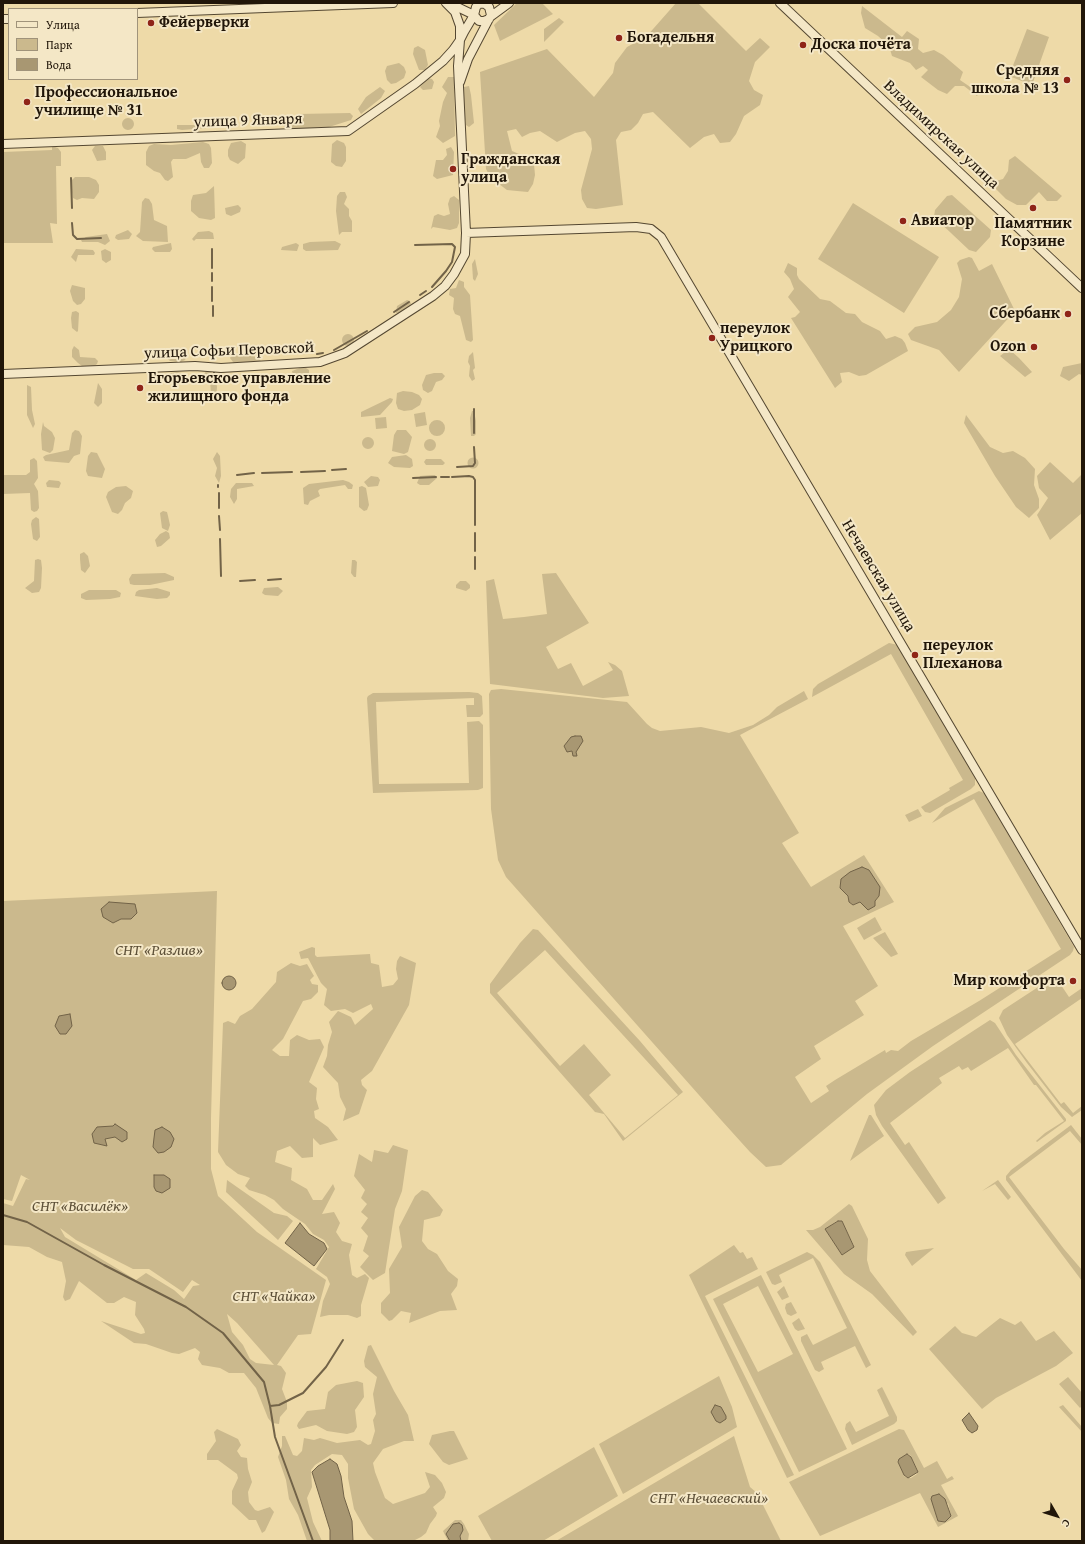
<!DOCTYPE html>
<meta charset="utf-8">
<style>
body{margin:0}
#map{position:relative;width:1085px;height:1544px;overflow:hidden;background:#eedaa8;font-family:"Gentium Book Plus",serif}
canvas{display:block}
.frame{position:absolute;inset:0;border:4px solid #211609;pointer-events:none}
.legend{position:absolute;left:8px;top:8px;width:130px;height:72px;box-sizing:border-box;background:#f4e7c6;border:1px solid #a0937a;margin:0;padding:5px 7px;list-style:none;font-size:12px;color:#211609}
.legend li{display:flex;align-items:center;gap:8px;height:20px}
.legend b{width:20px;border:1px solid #a0937a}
.north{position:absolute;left:1037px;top:1496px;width:40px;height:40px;-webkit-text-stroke:3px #f4e7c6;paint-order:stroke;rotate:129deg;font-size:11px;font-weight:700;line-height:16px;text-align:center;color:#211609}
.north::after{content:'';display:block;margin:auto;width:14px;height:18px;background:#211609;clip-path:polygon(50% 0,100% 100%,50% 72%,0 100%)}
</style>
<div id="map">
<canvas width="1085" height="1544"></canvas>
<div class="frame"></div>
<ul class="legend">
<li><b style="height:5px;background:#f4e7c6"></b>Улица</li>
<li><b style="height:11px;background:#cbb98d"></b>Парк</li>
<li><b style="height:11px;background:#a89772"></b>Вода</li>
</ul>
<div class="north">С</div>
</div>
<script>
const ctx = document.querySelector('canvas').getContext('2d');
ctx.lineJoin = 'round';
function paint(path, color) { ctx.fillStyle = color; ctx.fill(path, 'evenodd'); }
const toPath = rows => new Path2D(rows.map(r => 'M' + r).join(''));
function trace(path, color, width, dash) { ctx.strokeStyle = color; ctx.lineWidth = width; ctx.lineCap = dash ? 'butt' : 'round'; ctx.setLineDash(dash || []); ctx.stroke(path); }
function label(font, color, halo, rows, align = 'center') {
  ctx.font = font + ' "Gentium Book Plus",serif'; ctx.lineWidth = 4; ctx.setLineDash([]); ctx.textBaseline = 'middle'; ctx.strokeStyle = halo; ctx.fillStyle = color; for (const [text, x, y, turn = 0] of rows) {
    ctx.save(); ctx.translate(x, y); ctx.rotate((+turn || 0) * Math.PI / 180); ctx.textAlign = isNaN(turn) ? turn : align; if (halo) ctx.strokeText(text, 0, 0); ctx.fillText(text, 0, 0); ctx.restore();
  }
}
const green = toPath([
 [517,3,542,3,553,14,500,41,494,25],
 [676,3,698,3,746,51,760,38,770,47,755,62,749,81,754,90,763,95,760,105,744,116,736,134,730,142,720,143,714,134,704,137,690,148,653,112,643,114,638,123,631,130,621,132,616,140,623,205,596,209,587,208,582,199,581,190,592,149,591,139,585,131,575,133,557,142,540,131,530,133,522,137,516,129,507,131,512,151,519,154,524,161,534,164,535,175,533,184,528,192,517,191,507,190,491,178,486,169,480,72,547,49,594,97,613,73,615,63,627,47,646,37],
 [862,6,902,37,907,31,919,39,918,49,923,53,934,50,943,55,963,72,960,80,979,93,977,96,964,86,955,86,947,94,938,90,921,77,928,70,923,66,916,70,910,63,892,56,889,46,878,36,865,28,861,13],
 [559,18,564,22,544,42,544,29],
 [1027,29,1049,37,1032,85,1009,76],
 [418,46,425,50,428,65,425,70,419,70,413,54,414,48],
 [399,63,404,67,406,72,404,78,396,83,391,84,387,80,385,71,387,66],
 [448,77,454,77,455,136,443,143,436,137,440,126,439,121,443,102,447,93,442,87],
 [428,78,432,79,434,82,432,89,423,90,420,87],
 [469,86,471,95,474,123,469,127,466,125,462,100,462,90,464,87],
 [380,87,385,91,381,98,361,114,358,109,366,97],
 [350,113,353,116,351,120,329,127,288,129,280,124,298,114],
 '122 124a6 6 0 1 1 12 0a6 6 0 1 1-12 0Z',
 [208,123,210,124,207,128,182,130,177,129,177,125,203,125],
 [337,140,344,143,346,147,346,161,342,167,336,166,331,162,332,144],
 [241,141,246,144,245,158,238,164,230,160,228,156,228,150,231,143],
 [203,142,209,144,211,148,212,163,209,168,204,168,201,162,200,153,186,159,173,159,171,162,173,177,168,181,165,180,160,173,154,171,146,165,146,152,149,146,154,144,171,145],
 [52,146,58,148,61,152,61,166,56,166,57,224,50,223,53,243,3,243,3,152,52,150],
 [95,146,103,146,106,152,106,160,97,161,92,150],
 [451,147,454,152,453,175,437,179,433,176,436,160,443,160,447,155,446,149],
 [1015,156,1062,196,1057,201,1047,201,1039,192,1026,205,1017,205,1006,199,995,188,996,181,1003,179,1008,171,1009,160],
 [75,177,89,177,96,180,99,185,99,192,94,199,82,198,77,200,73,198,71,186,72,180],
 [214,186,215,218,211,220,199,218,191,211,191,201,193,195,206,193],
 [340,192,345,192,347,197,344,204,349,209,349,216,352,221,352,232,342,232,339,235,336,211,337,196],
 [952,195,991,230,990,237,976,252,969,250,934,217,935,210,947,196],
 [454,196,459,200,459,223,457,228,450,230,433,227,431,229,434,216,438,214,444,216,450,214,448,204,450,198],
 [145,198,149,199,152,204,154,220,167,226,168,242,143,241,136,236,140,232,142,202],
 [853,203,939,257,904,313,818,259],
 [238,205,241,208,240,212,231,216,226,214,225,208],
 [128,230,132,234,129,239,118,240,115,238,116,235],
 [209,231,213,233,214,239,196,239,194,241,192,239,198,232],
 [107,234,110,241,105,245,98,242,82,242,81,240,86,237],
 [335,241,341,244,338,250,306,251,303,249,303,244,310,242],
 [171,243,172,249,170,252,155,252,152,249,153,247],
 [296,243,299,245,297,251,281,250,282,247],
 [76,249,93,250,95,253,94,255,78,255,76,262,71,257],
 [105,249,111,252,111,260,106,263,102,260,101,251],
 [969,257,972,258,979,271,992,264,1015,311,959,372,939,350,911,340,908,334,915,327,937,322,951,310,959,297,962,279,957,263,960,260],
 [475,259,478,274,475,281,473,279,472,264],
 [788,263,797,268,797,275,799,279,820,299,830,301,846,313,855,314,862,322,880,331,886,339,895,336,902,339,905,343,908,351,866,375,859,376,849,372,840,373,842,382,835,388,791,318,795,317,800,312,788,297,794,289,790,279,784,272],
 [459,280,464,282,464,287,470,295,473,340,471,342,466,340,460,316,455,314,453,309,454,298,449,295,450,289,456,288],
 [72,285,85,288,85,299,81,304,77,305,73,301,70,291],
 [407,300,410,301,411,304,399,313,396,313,397,306],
 [76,311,79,313,78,331,77,332,72,328,71,318,72,312],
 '342 340a6 6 0 1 1 12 0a6 6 0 1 1-12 0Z',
 [74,346,79,350,80,357,95,358,98,361,97,364,94,366,82,366,78,363,72,357,72,350],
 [1009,349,1019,358,1032,372,1025,377,1000,356],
 [473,352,475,368,473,370,475,379,472,381,469,376,470,366,468,362,469,356],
 [183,353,187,355,185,360,181,362,170,361,167,358,170,355],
 [232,355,253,356,258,358,261,361,261,364,236,366,230,358],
 [1082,363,1082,375,1079,374,1069,381,1060,376,1063,367],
 [300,368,306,368,309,370,309,374,298,378,293,375,292,371],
 [207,370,215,375,217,387,216,399,213,399,211,395,210,380,204,374],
 [177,372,182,373,182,375,178,379,161,381,158,378,158,375],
 [434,373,442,373,445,376,442,380,436,382,432,391,428,393,423,390,422,385,426,375],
 [98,383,102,389,102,403,98,407,94,403],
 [27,385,31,387,32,410,35,424,33,428,27,415],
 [403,391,412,392,419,395,422,399,420,405,412,410,404,411,398,409,396,403,397,393],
 [390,398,393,399,392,402,380,415,361,417,361,412],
 [472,411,474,411,476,421,476,434,474,436,471,436,470,418],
 [425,412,427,425,416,427,414,414],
 [966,415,990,447,1003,453,1013,451,1025,458,1035,469,1034,485,1039,499,1039,508,1029,518,1016,507,995,476,964,423],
 [386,417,387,428,376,429,375,418],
 '429 428a8 8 0 1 1 16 0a8 8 0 1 1-16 0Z',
 [43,422,44,426,52,432,55,438,53,450,50,453,42,450,41,434],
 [75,430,79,431,82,436,80,454,74,456,69,463,45,461,43,457,46,455,69,450,72,433],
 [397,430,406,430,412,437,408,452,404,454,392,451,394,435],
 '362 443a6 6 0 1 1 12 0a6 6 0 1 1-12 0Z',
 '424 445a6 6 0 1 1 12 0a6 6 0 1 1-12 0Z',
 [91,452,97,453,105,469,102,478,88,476,86,471,88,456],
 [217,452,220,456,221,476,219,483,215,476,217,468,213,459],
 [406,455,412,459,413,466,410,468,394,467,388,463,392,457],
 '467.5 463a5.5 5.5 0 1 1 11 0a5.5 5.5 0 1 1-11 0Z',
 [34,458,37,461,38,478,34,484,38,491,39,508,37,511,34,512,31,510,30,493,3,494,3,475,26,475,30,472,30,460],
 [426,459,441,459,445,463,443,465,426,465,424,462],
 [1050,462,1073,483,1082,474,1082,513,1050,540,1037,515,1048,498,1039,488,1037,476],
 [432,475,435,475,437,478,429,485,420,485,417,483,420,476],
 [371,476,378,477,380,480,378,486,368,487,364,482],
 [49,480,59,481,61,483,59,488,47,487,46,483],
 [343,480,349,482,353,485,352,489,348,489,345,485,320,489,318,491,320,496,310,501,308,505,304,504,303,488,309,484],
 [236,483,252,483,254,486,237,489,237,499,234,504,230,497,231,489],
 [126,486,133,491,131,498,125,503,122,510,118,514,112,512,106,497,108,492,116,487],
 [362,486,366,488,369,505,367,510,364,511,359,507,359,487],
 [163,511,167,512,168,516,170,525,168,531,162,528,160,513],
 [36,517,39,519,40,537,37,541,33,539,31,524,32,520],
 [166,531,169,533,170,538,161,546,157,547,155,540,160,534],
 [84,552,88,556,90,566,85,573,81,570,80,559,80,554],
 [38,559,41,560,42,568,41,588,39,592,32,593,25,588,34,581,35,560],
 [352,560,355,560,357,562,356,577,354,577,351,573],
 [165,573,174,577,174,580,150,585,134,585,130,584,129,579,132,574],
 [556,573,589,623,546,647,558,669,571,663,583,686,613,670,608,662,615,665,622,671,629,696,603,698,490,684,486,581,494,579,503,619,524,617,547,614,542,574],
 [460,581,466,581,470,585,470,588,466,591,456,588,456,585],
 [278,587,283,591,278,596,265,595,262,593,264,588],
 [157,588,170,592,170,595,167,598,157,599,135,596,136,592,139,590],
 [89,590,116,590,121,593,120,597,110,599,86,600,81,598,81,594],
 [889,643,898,645,975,778,975,785,971,789,930,813,925,812,921,807,950,790,949,788,963,780,891,654,812,697,813,689,818,684],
 [501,689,627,702,647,724,652,728,660,731,701,727,729,733,753,725,769,715,777,707,804,691,808,699,740,735,799,833,782,843,811,887,864,855,894,902,843,926,878,986,855,1001,864,1015,814,1046,821,1059,795,1077,811,1103,829,1091,826,1086,835,1080,885,1050,886,1053,891,1050,898,1051,911,1041,979,1001,1061,949,974,799,932,823,945,808,979,791,984,793,1074,947,1073,951,1070,955,933,1046,867,1094,781,1165,766,1167,750,1152,722,1121,506,877,498,860,491,809,489,694,491,690],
 [848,896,879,896,868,910,860,902,853,905,849,902],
 [469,692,478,693,482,696,483,714,480,717,467,717,466,705,474,705,474,698,376,702,379,784,469,783,467,722,479,721,483,725,483,788,478,790,373,793,367,698,368,696,373,693],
 [918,809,922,816,909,822,905,815],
 [217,891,211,1118,211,1169,218,1196,257,1232,326,1280,311,1334,298,1335,277,1365,281,1366,286,1373,282,1389,287,1402,287,1409,280,1417,279,1424,272,1423,268,1418,256,1388,244,1373,229,1373,220,1368,202,1365,198,1359,200,1352,195,1348,179,1354,172,1353,146,1344,134,1343,101,1321,141,1334,145,1333,144,1329,135,1315,136,1302,124,1297,114,1303,107,1303,79,1281,70,1299,65,1301,63,1297,66,1281,62,1262,47,1257,29,1247,3,1245,3,1203,13,1206,26,1179,30,1180,21,1175,12,1201,3,1199,3,901],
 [60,1228,76,1240,133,1269,149,1269,183,1292,192,1280,200,1285,193,1286,184,1299,174,1290,146,1273,136,1280,65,1237],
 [227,1314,237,1323,274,1365,256,1363,250,1359,243,1345,232,1332],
 [875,917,882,930,864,940,857,928],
 [533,929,538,930,640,1041,683,1092,623,1141,604,1114,595,1112,490,993,490,984,520,943],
 [545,950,678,1095,625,1138,589,1095,611,1075,584,1044,560,1066,497,993],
 [885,932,898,954,891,957,873,938],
 [312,947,315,948,315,955,317,957,370,954,371,963,379,965,382,987,393,985,398,979,396,969,397,961,400,956,416,963,409,1005,372,1071,361,1080,362,1085,367,1090,359,1114,343,1121,346,1109,340,1097,338,1083,323,1067,327,1056,328,1045,332,1032,329,1022,338,1011,351,1017,355,1025,373,1009,371,1004,353,1013,345,1009,331,1011,324,1005,327,989,321,983,308,958,301,959,299,952],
 [291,963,300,966,307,964,314,976,310,980,312,984,318,985,318,992,311,999,303,1001,283,1039,272,1050,280,1056,289,1056,290,1040,297,1035,309,1040,320,1039,324,1047,309,1082,317,1088,316,1099,319,1109,314,1111,315,1118,328,1127,338,1140,320,1145,313,1138,313,1157,302,1158,290,1146,277,1151,275,1162,292,1168,291,1180,307,1189,313,1200,322,1200,333,1184,335,1189,322,1214,334,1212,340,1223,336,1232,342,1241,352,1244,349,1255,352,1275,357,1278,365,1274,369,1278,361,1305,361,1316,357,1318,348,1315,329,1315,320,1317,323,1301,330,1284,327,1277,316,1269,329,1247,324,1240,313,1234,305,1224,283,1209,274,1200,265,1195,249,1190,245,1186,250,1178,238,1174,226,1165,218,1152,223,1023,228,1021,235,1024,240,1016,252,1009,276,982,277,972],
 [1055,976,1069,997,1082,988,1082,998,1015,1044,1061,1104,1064,1102,1073,1113,1082,1106,1082,1110,1072,1117,1061,1107,1027,1063,1007,1035,999,1018,1003,1010],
 [990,1020,995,1023,1016,1055,1066,1119,1066,1121,1037,1142,1036,1141,1045,1133,1064,1121,1036,1085,1034,1085,1008,1048,971,1071,968,1067,962,1070,959,1066,939,1078,942,1083,890,1123,905,1145,909,1142,946,1198,938,1204,882,1126,876,1115,874,1105,886,1090,910,1072],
 [869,1115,871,1115,884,1136,850,1161],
 [1071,1125,1082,1139,1082,1145,1070,1131,1009,1177,1064,1249,1082,1270,1082,1281,1006,1180,1006,1176,1011,1170],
 [393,1145,408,1150,402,1191,395,1209,385,1273,373,1280,360,1267,369,1256,363,1251,368,1236,361,1228,368,1218,361,1212,367,1204,361,1198,365,1190,354,1176,359,1154,372,1162,374,1150,388,1153],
 [227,1180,274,1213,287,1216,293,1221,278,1240,226,1192],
 [998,1180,1011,1197,1008,1200,995,1184,982,1191],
 [422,1190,428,1192,443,1210,440,1216,424,1220,422,1241,428,1249,437,1254,448,1271,458,1279,457,1286,451,1294,457,1310,440,1311,409,1323,411,1313,401,1311,392,1320,389,1321,381,1313,381,1303,390,1293,389,1269,402,1247,399,1227,415,1196],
 [849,1204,852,1206,868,1239,867,1260,870,1271,917,1332,913,1336,872,1294,844,1274,806,1230,813,1230,820,1227],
 [837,1221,842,1221,854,1246,842,1255,825,1229],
 [734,1245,740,1253,743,1252,747,1259,752,1257,758,1269,705,1296,794,1475,787,1478,689,1275],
 [934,1248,912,1266,905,1255,906,1252],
 [807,1252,813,1255,820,1262,871,1365,866,1368,855,1346,821,1362,824,1369,819,1372,815,1370,801,1341,801,1337,807,1334,813,1345,847,1328,813,1258,779,1275,782,1282,775,1285,772,1284,766,1272],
 [761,1275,847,1449,799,1472,713,1299],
 [758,1286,793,1354,758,1372,723,1304],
 [784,1286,789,1297,782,1300,777,1292],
 [791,1302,797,1313,791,1316,787,1314,785,1308,786,1304],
 [799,1318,805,1329,798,1331,795,1329,792,1323],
 [1000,1318,1015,1325,1021,1321,1036,1341,1054,1331,1073,1353,1056,1366,996,1398,982,1409,929,1349,955,1326,962,1333,976,1337],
 [371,1345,394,1391,408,1415,414,1441,404,1441,383,1449,373,1463,375,1472,385,1498,393,1504,425,1493,430,1487,425,1472,435,1475,442,1483,446,1492,444,1498,433,1507,437,1513,436,1516,430,1524,426,1533,421,1537,413,1541,375,1541,368,1534,354,1509,348,1478,348,1464,342,1455,332,1454,315,1465,311,1470,312,1487,307,1498,313,1522,322,1541,307,1541,298,1515,289,1499,286,1480,278,1457,282,1446,282,1436,285,1436,293,1455,297,1456,302,1451,304,1438,314,1440,320,1438,337,1443,360,1440,368,1445,371,1444,375,1431,373,1420,376,1414,373,1394,377,1377,365,1367,364,1361,368,1346],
 [719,1376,732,1407,737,1427,623,1494,599,1444],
 [1068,1377,1082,1393,1082,1406,1080,1408,1059,1384],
 [357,1381,363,1383,364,1397,355,1410,357,1427,354,1432,347,1434,327,1431,316,1425,299,1429,297,1426,298,1423,307,1411,325,1409,328,1392,336,1385],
 [882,1387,897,1417,897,1421,894,1424,852,1445,845,1429,846,1424,850,1421,856,1432,889,1416,877,1390],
 [1063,1405,1082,1427,1082,1432,1059,1407],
 [217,1429,238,1439,241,1445,237,1451,241,1457,247,1458,248,1469,252,1482,248,1492,249,1502,255,1510,258,1511,270,1507,274,1512,265,1531,262,1533,256,1520,249,1520,232,1504,232,1491,238,1478,237,1474,218,1460,207,1460,207,1454,216,1441,214,1432],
 [899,1429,904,1430,924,1468,937,1461,947,1479,952,1476,954,1479,941,1485,958,1516,938,1527,920,1493,820,1536,789,1482],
 [907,1454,910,1455,918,1471,917,1474,911,1478,905,1477,898,1462],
 [948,1503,951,1516,945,1522,938,1521,937,1516],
 [450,1431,454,1431,468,1459,449,1465,443,1462,429,1444,432,1435],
 [734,1436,750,1487,757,1493,781,1541,556,1541],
 [594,1447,618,1496,543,1541,492,1541,478,1516],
 [455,1520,461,1520,464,1524,469,1534,468,1541,461,1541,460,1536,446,1534,450,1541,448,1541,443,1531]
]);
const water = toPath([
 [575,736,581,736,583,741,576,752,577,756,573,756,572,751,567,752,564,746,571,737,575,736],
 [862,867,869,870,880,887,879,896,875,901,875,906,868,910,860,902,853,905,849,902,848,896,840,888,841,879,850,872,862,867],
 [109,902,135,904,137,913,131,919,121,919,113,923,103,917,101,909,109,902],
 '222 983a7 7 0 1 1 14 0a7 7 0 1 1-14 0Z',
 [70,1014,72,1026,66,1034,60,1034,55,1026,59,1016,70,1014],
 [115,1124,127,1132,127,1139,122,1142,115,1137,105,1139,107,1146,94,1143,92,1134,97,1127,113,1126,115,1124],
 [162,1127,170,1132,174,1139,171,1147,164,1152,158,1153,153,1147,154,1138,155,1130,162,1127],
 [154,1175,164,1175,170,1179,170,1188,162,1193,156,1191,154,1187,154,1175],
 [838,1221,842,1221,854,1247,842,1255,825,1229,838,1221],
 [300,1223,309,1234,324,1243,327,1249,314,1266,285,1243,300,1223],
 [715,1405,721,1407,726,1416,726,1419,720,1423,716,1421,711,1412,715,1405],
 [969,1413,978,1426,977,1430,972,1433,968,1430,962,1420,969,1413],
 [907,1454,911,1457,918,1472,908,1478,904,1475,898,1462,899,1459,907,1454],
 [330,1459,337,1464,341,1476,344,1497,352,1521,353,1541,330,1541,330,1530,312,1472,318,1466,330,1459],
 [939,1494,945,1499,951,1516,945,1522,938,1521,931,1499,932,1496,939,1494],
 [459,1523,462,1525,463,1530,460,1536,461,1541,450,1541,446,1534,448,1531,453,1524,459,1523]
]);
const stream = toPath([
 [71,178,72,208],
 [72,223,73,235,77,239,101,238],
 [415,245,452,244,455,247,452,262,446,271,432,287],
 [212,249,212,268],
 [212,273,212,281],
 [212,287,212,301],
 [420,295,426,291],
 [213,306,213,316],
 [394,312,409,302],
 [213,346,213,358],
 [334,350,367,331],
 [317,354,323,353],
 [214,372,214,381],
 [474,433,474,409],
 [457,467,473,466,475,463,474,447],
 [332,470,346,469],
 [301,472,325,471],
 [262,473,292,472],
 [237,475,254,473],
 [441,477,449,477],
 [452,477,469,476,473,477,475,480,475,525],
 [413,478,436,477],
 [218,487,218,485],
 [219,493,219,508],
 [219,516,220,530],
 [475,533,475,551],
 [220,539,221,576],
 [475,557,475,569],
 [268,580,281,579],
 [240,581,255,580],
 [3,1215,27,1222,104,1265,186,1307,223,1333,264,1382,270,1406,275,1437,313,1541],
 [270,1406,279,1405,303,1393,326,1367,343,1340]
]);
const tertiary = toPath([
 [449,3,474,15,479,21,484,21,489,19],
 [780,3,1082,288],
 [137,13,393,3],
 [490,17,509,3],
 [3,19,9,19],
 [460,82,468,59,491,15,489,7,485,4],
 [3,144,348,131,415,84,443,61,453,50,460,40,460,26,455,12,446,3],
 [466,233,636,227,651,229,661,237,1082,950],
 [3,374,195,366,221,368,320,362,345,353,433,296,445,286,454,274,465,254,466,233,458,66,460,40,464,32,474,15,476,7,479,4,487,3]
]);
const markers = [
 [151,23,4,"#8f2418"],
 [619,38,4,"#8f2418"],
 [803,45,4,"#8f2418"],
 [1067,80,4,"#8f2418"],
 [27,102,4,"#8f2418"],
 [453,169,4,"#8f2418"],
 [1033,208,4,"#8f2418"],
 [903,221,4,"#8f2418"],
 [1068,314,4,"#8f2418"],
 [712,338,4,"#8f2418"],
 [1034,347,4,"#8f2418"],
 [140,388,4,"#8f2418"],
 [915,655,4,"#8f2418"],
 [1073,981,4,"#8f2418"]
];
const poiNames = [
 ["Фейерверки",159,23],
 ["Богадельня",627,38],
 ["Доска почёта",811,45],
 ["Средняя",1059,71,"right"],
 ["школа № 13",1059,89,"right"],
 ["Профессиональное",35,93],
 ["училище № 31",35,111],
 ["Гражданская",461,160],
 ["улица",461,178],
 ["Авиатор",911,221],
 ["Памятник",1033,224,"center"],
 ["Корзине",1033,242,"center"],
 ["Сбербанк",1060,314,"right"],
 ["переулок",720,329],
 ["Урицкого",720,347],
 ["Ozon",1026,347,"right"],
 ["Егорьевское управление",148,379],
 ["жилищного фонда",148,397],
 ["переулок",923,646],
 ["Плеханова",923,664],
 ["Мир комфорта",1065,981,"right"]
];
const streetNames = [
 ["улица 9 Января",248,121,-2],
 ["Владимирская улица",941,135,43],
 ["улица Софьи Перовской",229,351,-2],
 ["Нечаевская улица",878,576,59]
];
const parkNames = [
 ["СНТ «Разлив»",159,951],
 ["СНТ «Василёк»",80,1207],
 ["СНТ «Чайка»",274,1297],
 ["СНТ «Нечаевский»",709,1499]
];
paint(green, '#cbb98d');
paint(water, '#a89772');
trace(water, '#726348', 1);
trace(stream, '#726348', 2);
trace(tertiary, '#544731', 10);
trace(tertiary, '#f4e7c6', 8);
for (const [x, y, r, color] of markers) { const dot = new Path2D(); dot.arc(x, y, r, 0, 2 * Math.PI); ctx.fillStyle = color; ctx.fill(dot); trace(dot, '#f4e7c6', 1.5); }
label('bold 16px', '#211609', '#f4e7c6', poiNames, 'left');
label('16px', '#211609', '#f4e7c6', streetNames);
label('italic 16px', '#5c4f37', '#f4e7c6', parkNames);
</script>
